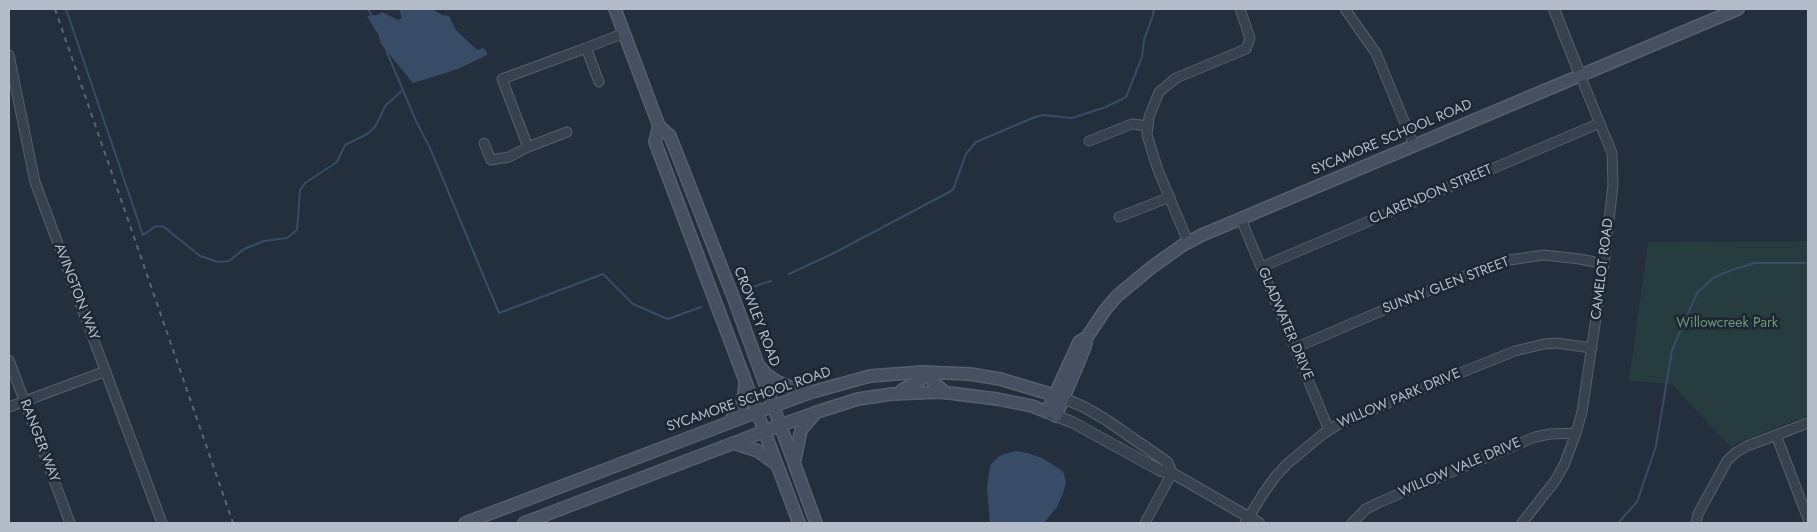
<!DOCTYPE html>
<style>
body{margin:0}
#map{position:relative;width:1817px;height:532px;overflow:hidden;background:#242f3e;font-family:Jost,sans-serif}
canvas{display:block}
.frame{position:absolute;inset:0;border:10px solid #b4bcc9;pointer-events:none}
</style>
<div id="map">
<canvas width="1817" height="532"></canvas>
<div class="frame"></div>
</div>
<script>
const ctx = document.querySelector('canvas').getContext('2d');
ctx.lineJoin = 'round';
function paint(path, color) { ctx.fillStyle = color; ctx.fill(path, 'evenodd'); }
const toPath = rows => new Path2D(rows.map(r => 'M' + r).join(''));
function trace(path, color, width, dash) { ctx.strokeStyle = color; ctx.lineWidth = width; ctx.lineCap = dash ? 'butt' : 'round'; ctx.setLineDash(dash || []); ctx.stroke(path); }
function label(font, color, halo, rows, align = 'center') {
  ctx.font = font + ' Jost,sans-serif'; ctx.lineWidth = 5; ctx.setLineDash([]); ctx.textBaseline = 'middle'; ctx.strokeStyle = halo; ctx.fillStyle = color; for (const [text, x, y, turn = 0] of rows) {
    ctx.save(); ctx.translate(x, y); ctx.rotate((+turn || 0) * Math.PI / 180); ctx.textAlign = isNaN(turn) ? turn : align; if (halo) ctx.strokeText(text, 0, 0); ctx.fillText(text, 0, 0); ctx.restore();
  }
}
const green = toPath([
 [1808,241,1808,416,1739,442,1731,448,1672,384,1629,381,1648,242]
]);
const water = toPath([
 [399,9,432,9,442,15,449,16,456,30,477,50,483,48,487,52,487,55,458,69,413,83,381,44,378,34,367,16,378,15,382,12,398,20,402,18],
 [1016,451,1028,453,1042,458,1063,471,1066,482,1064,491,1057,507,1044,523,990,523,987,487,990,466,995,460,1001,455]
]);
const stream = toPath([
 [66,9,143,235,156,226,164,227,200,256,218,262,229,261,244,249,264,241,287,238,297,230,300,190,305,183,337,162,345,145,367,134,375,127,386,105,403,90],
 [368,9,372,16],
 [386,50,416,121,430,148,499,313,603,274,633,304,665,318,668,319,701,307],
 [789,274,834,253,953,190,966,154,976,142,1035,117,1043,115,1072,118,1106,107,1126,97,1142,57,1144,40,1153,15,1154,9],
 [740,291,771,281],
 [1618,523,1637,502,1656,446,1672,350,1697,293,1713,278,1732,270,1754,263,1808,263]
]);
const minor = toPath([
 [1345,9,1376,53,1414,145],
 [586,48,624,33],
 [9,55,35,182,162,523],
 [1089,141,1132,124,1148,126],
 [484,143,491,160,509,157,528,147,502,79,586,48,599,82],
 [528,147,567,132],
 [1119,217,1170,197],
 [1241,219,1329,430],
 [1188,242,1158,170,1147,135,1149,117,1159,92,1176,78,1246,49,1250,38,1240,9],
 [1261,267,1600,123],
 [1295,348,1430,290,1489,266,1509,260,1544,255,1580,259,1604,264],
 [9,360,70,523],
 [9,407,106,371],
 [1776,435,1808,519],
 [1145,523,1172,473],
 [1245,523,1263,494,1275,477,1287,464,1323,434,1337,425,1440,381,1515,351,1544,344,1556,343,1592,348],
 [1352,523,1366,509,1380,502,1535,437,1550,434,1576,433],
 [1522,523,1555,481,1564,465,1576,433,1582,412,1604,264,1613,185,1612,153,1580,75],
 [1696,523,1698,514,1727,461,1735,453,1747,446,1808,423]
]);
const tertiary = toPath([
 [1554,9,1580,75],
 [1056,395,1084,407,1105,419,1167,462,1172,473],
 [1050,414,1072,422,1161,471,1172,473,1259,523]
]);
const secondary = toPath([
 [615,9,659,126,670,136,734,299,816,523],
 [659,126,655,142,799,523],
 [761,368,766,374,778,382,795,389,811,392],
 [902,390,918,382,927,372,934,383,946,393],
 [1056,416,1085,347,1087,337,1105,310,1117,296,1152,267,1183,245,1202,235,1738,9],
 [729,422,741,407,743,400,745,385],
 [733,443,758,451,776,464],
 [795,459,801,430,815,414],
 [465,523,757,412,812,392,870,376,922,372,970,374,1000,379,1054,395],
 [524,523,781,425,817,412,858,399,892,394,941,392,997,399,1032,406,1047,412,1079,342,1087,337]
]);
const rail = toPath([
 [55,9,233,523]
]);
const streetNames = [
 ["SYCAMORE SCHOOL ROAD",1392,138,-23],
 ["CLARENDON STREET",1431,195,-23],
 ["CAMELOT ROAD",1603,269,-83],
 ["SUNNY GLEN STREET",1446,286,-21],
 ["AVINGTON WAY",76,292,69],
 ["CROWLEY ROAD",756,317,69],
 ["GLADWATER DRIVE",1285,324,67],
 ["WILLOW PARK DRIVE",1399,399,-23],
 ["SYCAMORE SCHOOL ROAD",749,400,-19],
 ["RANGER WAY",39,441,69],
 ["WILLOW VALE DRIVE",1460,468,-23]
];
const parkNames = [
 ["Willowcreek Park",1727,324]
];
paint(green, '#263c3f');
paint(water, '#394c67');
trace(stream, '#394c67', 2);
trace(minor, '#565f6c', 11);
trace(tertiary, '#565f6c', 12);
trace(secondary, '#565f6c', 14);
trace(minor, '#38414e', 9);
trace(tertiary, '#38414e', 10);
trace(secondary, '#465061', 11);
trace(rail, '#5a6575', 2, [5, 5]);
label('14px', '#b4bcc9', '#1d2633', streetNames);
label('14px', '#6b9a76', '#1d2633', parkNames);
</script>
